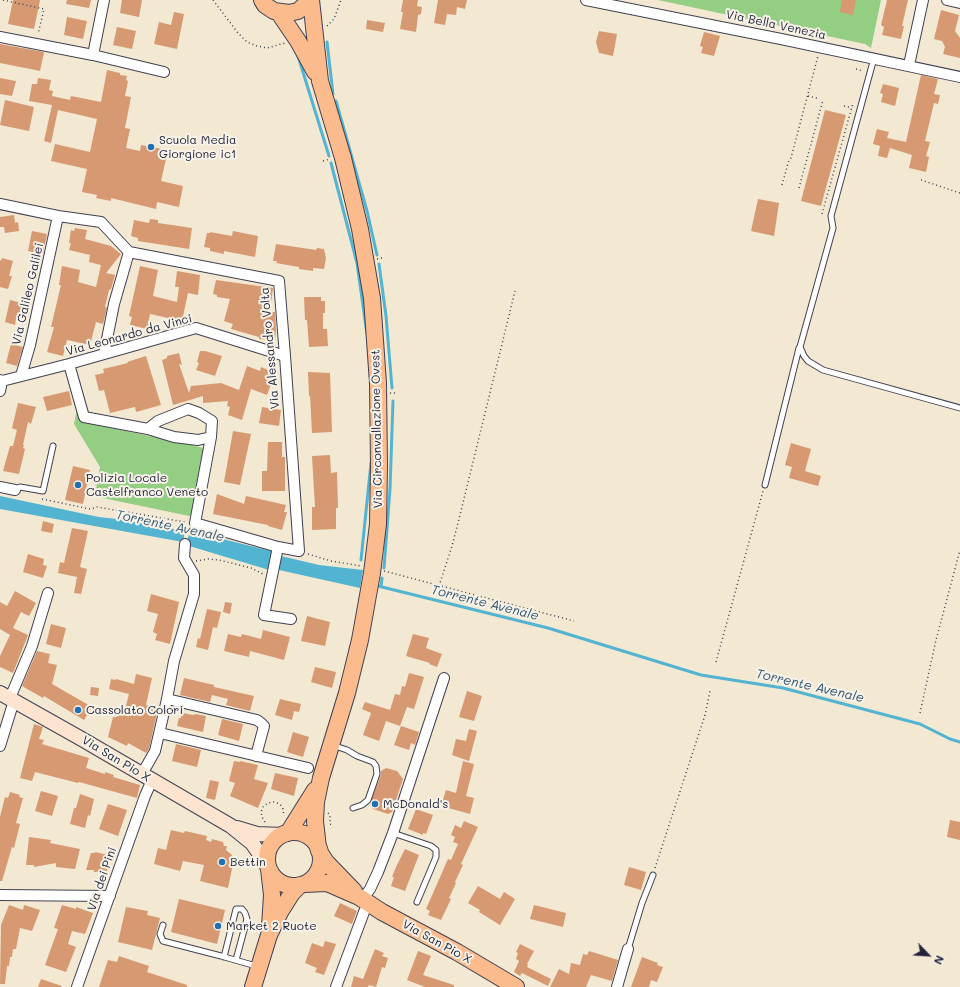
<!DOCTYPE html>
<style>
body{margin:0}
#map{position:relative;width:960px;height:987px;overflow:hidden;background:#f3e9d3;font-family:Mali,sans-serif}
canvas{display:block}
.north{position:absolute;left:908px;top:935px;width:40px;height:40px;-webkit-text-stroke:3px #f7f3e8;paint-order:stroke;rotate:115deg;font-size:11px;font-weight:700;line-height:16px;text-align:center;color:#22223b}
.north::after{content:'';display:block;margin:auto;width:14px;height:18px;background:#22223b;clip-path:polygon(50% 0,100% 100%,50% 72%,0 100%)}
</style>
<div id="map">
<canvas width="960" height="987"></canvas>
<div class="north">N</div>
</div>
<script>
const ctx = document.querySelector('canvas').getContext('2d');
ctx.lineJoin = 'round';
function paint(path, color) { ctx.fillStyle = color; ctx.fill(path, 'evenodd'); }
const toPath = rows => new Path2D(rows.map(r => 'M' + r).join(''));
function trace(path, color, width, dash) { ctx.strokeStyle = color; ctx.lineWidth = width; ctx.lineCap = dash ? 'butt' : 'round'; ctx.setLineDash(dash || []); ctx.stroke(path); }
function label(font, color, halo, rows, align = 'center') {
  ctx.font = font + ' Mali,sans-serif'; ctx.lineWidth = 4; ctx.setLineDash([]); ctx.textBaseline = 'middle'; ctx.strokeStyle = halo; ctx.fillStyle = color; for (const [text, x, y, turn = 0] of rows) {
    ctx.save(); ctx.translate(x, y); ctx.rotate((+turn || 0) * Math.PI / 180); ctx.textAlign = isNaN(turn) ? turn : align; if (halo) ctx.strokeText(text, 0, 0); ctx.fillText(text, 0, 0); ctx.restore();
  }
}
const green = toPath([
 [658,0,881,0,871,48,865,44],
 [78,404,83,420,87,423,188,444,203,448,206,452,194,517,98,497,95,494,100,467,74,424]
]);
const water = toPath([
 [0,496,99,517,117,519,185,531,183,542,0,509],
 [190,531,271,551,272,552,269,570,186,545],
 [281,556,319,565,363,570,360,588,279,570]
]);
const stream = toPath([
 [327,42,333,94],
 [298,56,329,156],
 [336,101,367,211,377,255],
 [331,163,357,263,367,334],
 [379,264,386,316,392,388],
 [361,560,371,463],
 [384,568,390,489,393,401],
 [374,585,548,628,701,675,783,688,920,724,950,739,960,742],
 [381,587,382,578]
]);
const building = toPath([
 [13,0,40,0,34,29,8,24],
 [67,0,91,0,89,8,66,4],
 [122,0,142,0,139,17,120,13],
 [403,0,418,0,417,6,422,7,421,14,418,15,416,32,400,29,403,12,401,12],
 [438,0,467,0,465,9,457,7,456,15,447,14,445,25,434,23],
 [842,0,856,0,853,15,840,12],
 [887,0,908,0,902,26,904,26,901,39,882,35,884,27,881,25],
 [941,10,959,15,955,31,960,38,960,58,943,54,945,47,942,41,934,39],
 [174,12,184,14,177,49,154,44,159,22,171,25],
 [67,17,87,21,83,39,64,35],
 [367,20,385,23,383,32,366,29],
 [117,27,136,31,132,49,113,45],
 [599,31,617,34,613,56,599,53,596,42],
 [704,32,720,36,714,56,701,53,703,47,700,46],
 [0,44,44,52,40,71,0,63],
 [107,70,120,73,120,75,127,76,126,80,128,81,125,96,131,97,125,128,130,129,126,148,140,151,141,145,168,150,161,181,183,186,179,207,157,202,156,209,111,198,111,201,96,198,97,195,82,192,87,169,51,161,55,144,90,152,97,119,58,110,51,143,44,141,52,105,29,101,32,84,37,84,38,78,51,80,49,90,53,91,52,96,70,100,71,96,101,102],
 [921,75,938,79,934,94,940,95,938,104,934,103,925,141,930,142,926,156,929,157,926,172,909,168,912,155,890,148,887,158,878,156,880,146,873,144,877,129,889,132,887,138,906,142],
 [0,78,16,81,12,96,0,94],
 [883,84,899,88,895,106,881,102,883,94,880,93],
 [5,100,34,107,29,131,0,125],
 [825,110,846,115,821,206,801,201],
 [758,199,779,203,774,236,751,231],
 [14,215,15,223,18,222,19,231,5,233,4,227,0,227,0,217],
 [150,219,158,220,158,223,192,228,189,249,138,241,138,238,131,236,134,220,149,223],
 [75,228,87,230,85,239,111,246,121,254,106,273,115,275,111,289,109,290,105,307,107,308,103,324,96,322,90,345,67,340,63,356,47,352,54,327,51,327,61,285,59,285,62,266,80,270,78,282,96,287,101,265,89,262,90,255,69,250,71,243,69,243,71,230,74,231],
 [32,231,47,234,43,254,28,251],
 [233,231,258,236,255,257,224,251,224,254,210,251,210,248,204,247,207,233,210,233,210,232,232,236],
 [276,244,316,250,317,248,324,249,326,258,324,269,313,268,313,271,299,269,299,267,276,263,277,261,273,261],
 [2,258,13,261,9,276,12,276,8,289,0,287,0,260,1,261],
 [140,266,158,270,153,296,177,302,179,287,175,287,177,271,200,275,198,295,188,293,182,321,150,314,147,329,130,325,132,317,129,316],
 [216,280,273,288,270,312,275,312,276,331,275,340,259,339,259,337,231,329,233,324,224,321,230,299,217,297,217,295,213,294],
 [304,297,321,297,321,301,325,301,325,313,323,313,323,329,327,329,328,346,309,347,307,320,305,320],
 [10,300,30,305,26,321,16,319,15,325,5,322],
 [11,344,23,347,17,366,6,363],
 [200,351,205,351,222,356,215,376,196,370,199,363,197,362],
 [179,353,182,365,179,364,189,393,191,386,221,383,239,390,247,366,260,371,261,367,275,373,267,395,251,389,242,420,228,415,230,407,227,406,228,401,203,403,203,396,173,405,162,360,167,358,167,356],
 [146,356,161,405,136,412,135,407,110,413,104,390,99,391,95,375,104,373,103,369,128,363,127,362],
 [308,372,330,373,332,432,312,433,310,396,309,396],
 [69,391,72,405,47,411,43,397],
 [18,403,36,407,31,424,28,422,23,445,24,445,23,448,25,449,19,474,3,471,10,446,13,446,17,430,12,428],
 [262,407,281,410,279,426,259,423],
 [233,431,251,434,240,485,224,482],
 [268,442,282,442,282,457,285,457,285,491,262,491,262,471,267,471],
 [791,443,811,449,805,471,821,476,818,486,789,478,792,467,785,465],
 [330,455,331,473,337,472,338,508,336,508,336,529,312,530,312,507,315,507,312,456],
 [73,466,90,470,83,504,65,500],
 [217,494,244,504,246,496,286,505,284,512,287,512,282,530,268,526,268,525,213,514],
 [43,521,54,524,52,533,41,531],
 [72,528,88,531,80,567,87,569,81,594,74,593,77,577,58,573,60,562,64,563],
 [28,554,44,559,43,565,47,566,43,578,23,572],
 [15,591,36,603,29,616,21,612,13,628,28,635,13,673,0,667,0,656,10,635,0,629,0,602,7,606],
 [151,594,179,602,170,644,155,640,157,634,153,632,158,614,147,611],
 [225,602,232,603,230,614,223,612],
 [207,609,221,612,217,628,213,627,208,650,196,647,198,638,200,639],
 [307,616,330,622,325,646,301,641],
 [51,624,66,628,61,648,46,644],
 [263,630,290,637,284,660,250,651,249,657,224,651,228,634,241,637,242,634,261,639],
 [413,634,429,638,426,648,442,654,437,667,429,664,430,663,406,656],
 [37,651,50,654,48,663,57,665,52,684,92,707,84,720,44,696,43,698,22,686],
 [315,667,336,672,332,688,311,682],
 [409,673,424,677,414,709,407,707,400,726,386,721,379,741,363,735,371,713,362,709,365,702,390,710,395,694,400,695,402,686,405,687],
 [136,674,152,678,146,705,158,708,149,749,146,753,128,743,127,746,108,737,113,717,117,717,118,713,124,714,129,694,109,689,111,679,115,680,116,679,134,684],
 [184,678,214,685,214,687,254,696,250,711,226,705,228,699,212,695,210,702,180,695],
 [91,687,99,688,98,696,90,695],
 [467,691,482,696,474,721,459,717],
 [280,699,301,704,299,712,294,711,292,720,275,715],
 [182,713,194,715,195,714,206,716,203,732,177,726,179,718,181,718],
 [222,719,243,724,239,741,218,735],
 [34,724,43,727,39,739,44,740,42,744,89,758,86,768,105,774,105,772,114,775,113,777,140,785,137,798,79,782,78,783,35,772,32,781,20,778],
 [401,726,419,732,415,745,411,743,409,750,394,745],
 [469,729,477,731,469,761,452,755,456,739,466,741],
 [293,732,309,737,303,757,287,752],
 [176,744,201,750,197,767,172,761],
 [234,761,240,762,240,761,258,765,254,779,268,783,258,808,230,796,235,783,229,781],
 [463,761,474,764,466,796,474,798,470,814,441,806,446,790,456,793],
 [386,768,397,771,403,779,392,812,388,814,373,809,370,803,381,775,381,771],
 [275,773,298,778,294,796,271,789],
 [210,780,219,782,215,800,206,798],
 [41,791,58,796,52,816,35,811],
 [10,792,20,795,19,797,23,798,16,823,20,824,14,848,12,847,2,881,0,881,0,817,5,797,8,798],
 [80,794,94,799,90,816,88,815,85,828,70,824,74,808,76,808],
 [108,804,127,810,118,836,99,829],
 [416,809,433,815,426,834,423,833,423,835,408,829],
 [950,820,960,822,960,840,947,837],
 [464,821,478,827,461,864,463,865,455,882,456,883,449,898,451,899,441,920,428,915,430,911,426,909,448,859,451,860,458,844,453,842,455,837,451,835,455,825,461,828],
 [171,830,184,833,185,831,207,836,206,840,211,842,212,839,223,842,224,846,227,846,226,850,232,855,231,861,233,864,228,888,200,881,204,865,183,861,180,871,154,864,158,848,166,850],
 [29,837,51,840,50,843,80,849,75,869,56,867,56,863,34,867,34,865,26,865],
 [405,849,419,855,405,891,391,886,394,877,392,877,396,867],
 [95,852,108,855,107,871,94,872,94,870,86,870,91,853,95,853],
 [629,867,646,872,641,890,624,885],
 [478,886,500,899,504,892,515,899,500,925,479,912,480,910,468,903],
 [179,899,225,910,217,944,171,932],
 [340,903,357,911,352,924,334,916],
 [9,905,23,910,24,905,40,910,32,931,20,928,16,949,13,949,12,957,10,957,9,966,7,966,5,984,0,984,1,925],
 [62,905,76,909,76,907,93,913,85,934,72,931,68,944,76,947,66,972,45,965,58,929,54,928],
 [534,905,566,913,563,927,530,919],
 [126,907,148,911,147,915,160,918,152,950,118,942],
 [325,941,336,944,324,975,315,972,317,968,305,963,312,943,323,947],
 [520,944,534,951,527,964,528,965,527,967,551,979,548,986,522,973,520,976,514,972,519,961,516,959,518,953,516,952],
 [375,949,384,953,382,956,388,958,385,968,382,967,376,987,369,985,368,987,351,987,354,976,363,979],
 [418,951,431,956,423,975,454,985,454,987,425,987,407,980],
 [589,951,618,960,612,981,591,975,586,987,550,987,559,969,569,974,571,963,580,965,583,954,587,955],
 [119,956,149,966,147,972,187,985,187,987,99,987,108,960,117,962],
 [642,957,658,963,657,965,663,967,657,982,651,980,649,987,631,987],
 [41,979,62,986,61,987,38,987]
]);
const path = toPath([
 [3,0,44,9,38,34],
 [213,0,238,33,247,42,257,46,267,48,285,43],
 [327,26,334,19,341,0],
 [856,69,862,71],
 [808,96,817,98],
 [844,106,852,108],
 [323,161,330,159],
 [921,180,960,193],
 [782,185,789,160,791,158,818,56],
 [799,188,823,100],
 [822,214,853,103],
 [377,259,382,258],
 [390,393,398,393],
 [42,499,90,509,97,507,185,522],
 [182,528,188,530],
 [308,554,331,561,361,566],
 [196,561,208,559,219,560,251,568,263,574],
 [384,571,574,621],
 [439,586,452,546,459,519,515,291],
 [716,662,763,491],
 [920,713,936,640,960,550],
 [328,813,330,815,330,824,332,825],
 [265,822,262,817,261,812,263,807,268,803,274,802,280,804,283,809,284,816],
 [655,868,705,715,710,691]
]);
const lane = toPath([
 [874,58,831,216,833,228,800,347,804,356,808,361,823,370,960,408],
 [765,485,799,348],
 [15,490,20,487,43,491,53,446],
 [332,745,347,750,357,756,373,762,376,766,377,774,368,800,362,805,353,808],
 [393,833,431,846,436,850,436,857,417,902],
 [163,925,160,934,163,941,221,956,256,966],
 [628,949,642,903,653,875],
 [224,957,236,909,242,909,245,913,247,919,236,960]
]);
const street = toPath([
 [586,0,781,39,960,77],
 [947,0,960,3],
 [0,37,93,55,164,72],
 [93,55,104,0],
 [909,65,923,0],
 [0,204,58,216,101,222,129,252,279,281,285,356,299,551,278,547,195,523,211,437,198,440,174,437,148,429,84,417,69,364],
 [104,354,114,304,129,252],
 [21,376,30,345,58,216],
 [0,380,2,381,69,364,196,328,285,356],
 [0,391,2,381],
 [148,429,158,421,188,409,199,413,212,421,211,437],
 [0,487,15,490],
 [278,547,264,615,291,619],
 [10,698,32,646,48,593],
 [167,699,257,720,261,723,264,726,256,756],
 [160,733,308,768],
 [0,746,12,707,15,701],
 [142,774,155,751,167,699,174,661,194,594,194,575,184,558,185,544],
 [0,895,110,896],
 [362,900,370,889,378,872,393,833,444,678],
 [77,987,145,796,152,780],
 [336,987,364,912,368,904],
 [617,987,628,949]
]);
const secondary = toPath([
 [0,693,80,738,231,826,252,843,268,866],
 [237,828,257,834,284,835]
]);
const primary = toPath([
 [262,0,265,5,274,11,289,13,298,11,305,5,309,0],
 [311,0,320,81,343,158,360,229,372,298,378,383,379,466,378,524,372,573,360,640,347,693,321,778,316,802,315,821,318,848],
 [279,13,298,41,315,72],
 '267 859a27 27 0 1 1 54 0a27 27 0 1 1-54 0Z',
 [288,833,315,790],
 [319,851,326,862,354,891],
 [269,869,272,895,270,926],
 [304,884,327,883,359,897,382,912,457,952,516,987],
 [253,987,269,935,280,912,292,893,300,885]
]);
const markers = [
 [151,147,4,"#1f6fb2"],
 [78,485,4,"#1f6fb2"],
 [78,710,4,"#1f6fb2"],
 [375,804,4,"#1f6fb2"],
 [222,862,4,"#1f6fb2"],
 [218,926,4,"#1f6fb2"]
];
const streetNames = [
 ["Via Bella Venezia",776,25,12],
 ["Via Galileo Galilei",28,294,-77],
 ["Via Leonardo da Vinci",129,335,-15],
 ["Via Alessandro Volta",270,348,-95],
 ["Via Circonvallazione Ovest",377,429,-91],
 ["Via San Pio X",116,759,31],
 ["Via dei Pini",102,879,-71],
 ["Via San Pio X",437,942,29]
];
const poiNames = [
 ["Scuola Media",159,140],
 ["Giorgione ic1",159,154],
 ["Polizia Locale",86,478],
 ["Castelfranco Veneto",86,492],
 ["Cassolato Colori",86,710],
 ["McDonald's",383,804],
 ["Bettin",230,862],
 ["Market 2 Ruote",226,926]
];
const waterNames = [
 ["Torrente Avenale",170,526,12],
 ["Torrente Avenale",485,603,14],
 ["Torrente Avenale",810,686,13]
];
paint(green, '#93ce83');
paint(water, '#52b4d1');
trace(stream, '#52b4d1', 3);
paint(building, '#d69972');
trace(lane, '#414052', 7);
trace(street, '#414052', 12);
trace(secondary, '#414052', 16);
trace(primary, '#414052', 18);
trace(path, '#414052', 1.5, [1, 3]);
trace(lane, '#fff', 5);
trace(street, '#fff', 10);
trace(secondary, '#fde4d1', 14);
trace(primary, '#fbbb8c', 16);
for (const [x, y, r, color] of markers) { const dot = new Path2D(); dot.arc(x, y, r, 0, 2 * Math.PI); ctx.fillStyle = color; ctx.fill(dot); trace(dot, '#f7f3e8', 1.5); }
label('12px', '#22223b', '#f7f3e8', streetNames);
label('12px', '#22223b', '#f7f3e8', poiNames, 'left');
label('italic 13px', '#335570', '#f7f3e8', waterNames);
</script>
